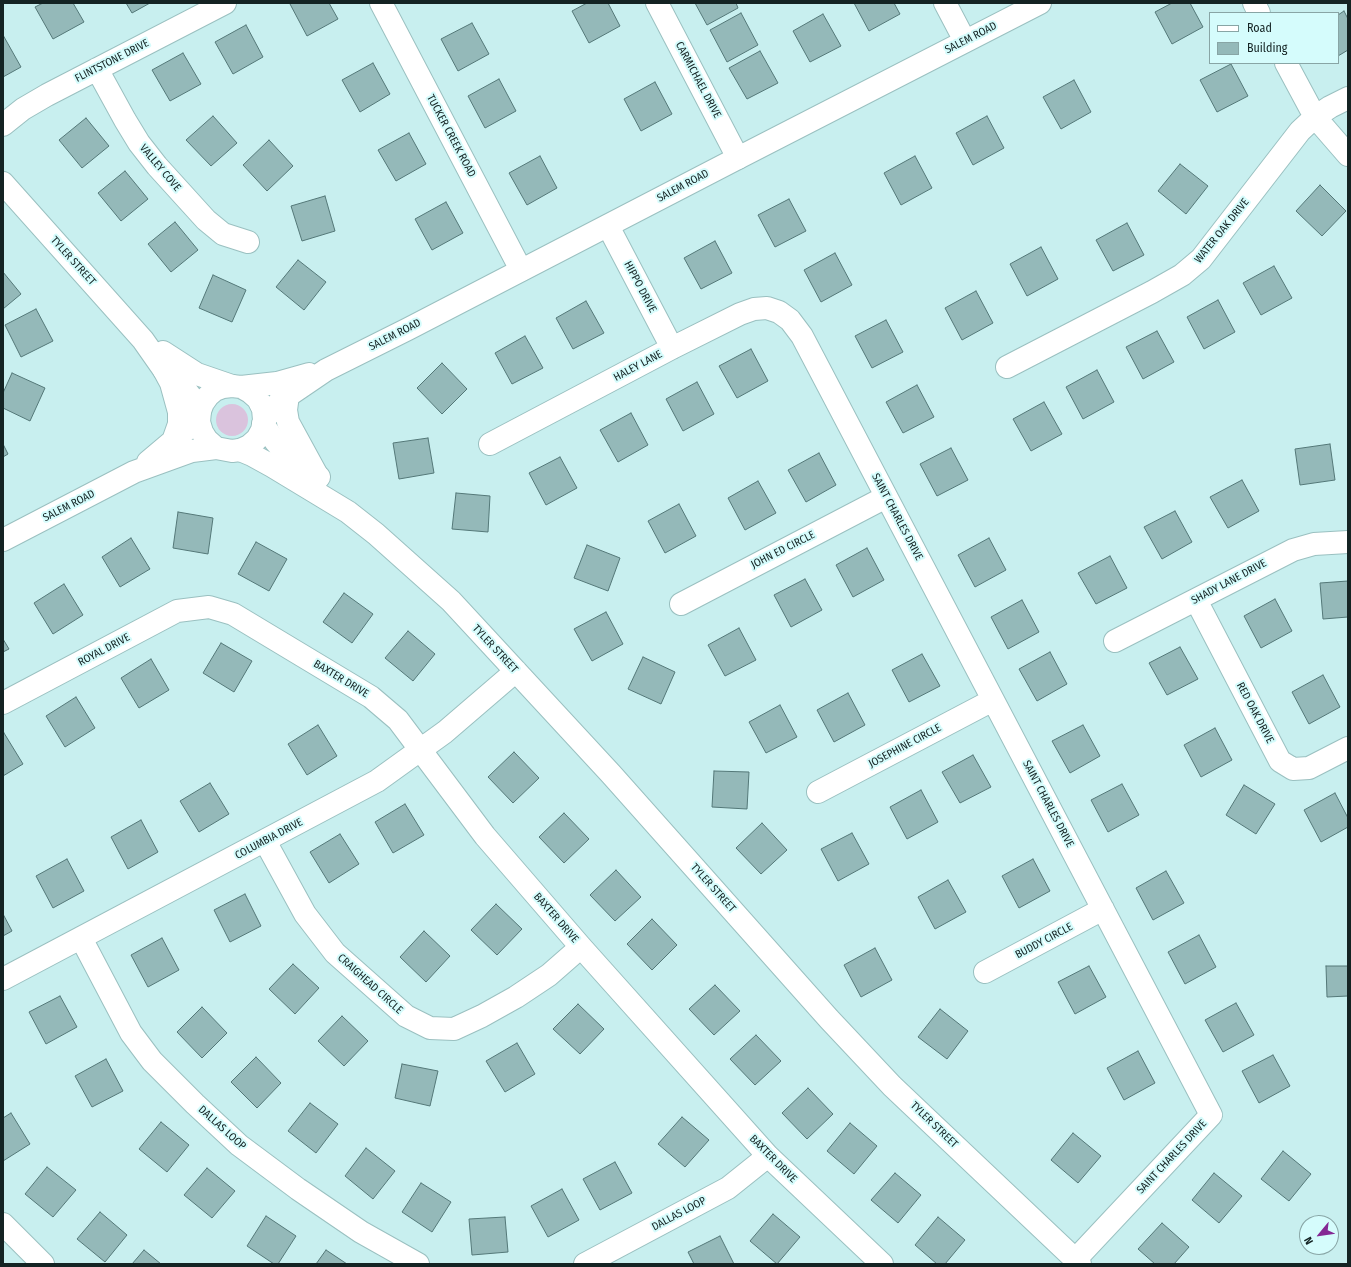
<!DOCTYPE html>
<style>
body{margin:0}
#map{position:relative;width:1351px;height:1267px;overflow:hidden;background:#c8efef;font-family:"Fira Sans Condensed",sans-serif}
canvas{display:block}
.frame{position:absolute;inset:0;border:4px solid #142323;pointer-events:none}
.legend{position:absolute;left:1209px;top:12px;width:130px;height:52px;box-sizing:border-box;background:#d5fcfc;border:1px solid #88a5a5;margin:0;padding:5px 7px;list-style:none;font-size:12px;color:#142323}
.legend li{display:flex;align-items:center;gap:8px;height:20px}
.legend b{width:20px;border:1px solid #88a5a5}
.north{position:absolute;left:1299px;top:1215px;width:40px;height:40px;box-sizing:border-box;background:#d5fcfc;border:1px solid #88a5a5;border-radius:50%;rotate:241deg;font-size:11px;font-weight:700;line-height:16px;text-align:center;color:#142323}
.north::after{content:'';display:block;margin:auto;width:14px;height:18px;background:#842894;clip-path:polygon(50% 0,100% 100%,50% 72%,0 100%)}
</style>
<div id="map">
<canvas width="1351" height="1267"></canvas>
<div class="frame"></div>
<ul class="legend">
<li><b style="height:5px;background:#fff"></b>Road</li>
<li><b style="height:11px;background:#94b9b9"></b>Building</li>
</ul>
<div class="north">N</div>
</div>
<script>
const ctx = document.querySelector('canvas').getContext('2d');
ctx.lineJoin = 'round';
function paint(path, color) { ctx.fillStyle = color; ctx.fill(path, 'evenodd'); }
const toPath = rows => new Path2D(rows.map(r => 'M' + r).join(''));
function trace(path, color, width, dash) { ctx.strokeStyle = color; ctx.lineWidth = width; ctx.lineCap = dash ? 'butt' : 'round'; ctx.setLineDash(dash || []); ctx.stroke(path); }
function label(font, color, halo, rows, align = 'center') {
  ctx.font = font + ' "Fira Sans Condensed",sans-serif'; ctx.lineWidth = 4; ctx.setLineDash([]); ctx.textBaseline = 'middle'; ctx.strokeStyle = halo; ctx.fillStyle = color; for (const [text, x, y, turn = 0] of rows) {
    ctx.save(); ctx.translate(x, y); ctx.rotate((+turn || 0) * Math.PI / 180); ctx.textAlign = isNaN(turn) ? turn : align; if (halo) ctx.strokeText(text, 0, 0); ctx.fillText(text, 0, 0); ctx.restore();
  }
}
const green = toPath([
 '216 420a16 16 0 1 1 32 0a16 16 0 1 1-32 0Z'
]);
const building = toPath([
 [43,3,73,3,84,22,53,39,35,7,43,3],
 [126,3,150,3,132,13,126,3],
 [292,3,329,3,338,19,307,36,290,4,292,3],
 [587,3,608,3,620,26,589,43,572,11,587,3],
 [695,3,736,3,738,8,707,25,695,3],
 [854,3,894,3,900,14,869,31,854,3],
 [1172,3,1190,3,1203,27,1172,44,1155,12,1172,3],
 [1344,11,1348,19,1348,50,1338,56,1338,15,1344,11],
 [741,13,758,45,727,62,710,30,741,13],
 [823,14,841,46,810,62,793,31,823,14],
 [472,23,489,54,458,71,441,39,472,23],
 [246,25,263,57,233,74,215,42,246,25],
 [3,35,21,67,3,77,3,35],
 [760,51,778,83,747,99,729,68,760,51],
 [183,53,201,84,170,101,152,70,183,53],
 [373,63,390,94,360,112,342,80,373,63],
 [1231,64,1248,96,1217,112,1200,80,1231,64],
 [499,79,516,111,485,128,468,96,499,79],
 [1074,80,1091,112,1061,129,1043,97,1074,80],
 [655,82,672,114,641,131,624,99,655,82],
 [213,116,237,143,211,166,186,140,213,116],
 [987,116,1004,148,973,165,956,133,987,116],
 [86,118,109,146,82,168,59,140,86,118],
 [409,133,426,164,396,181,378,150,409,133],
 [269,140,293,166,267,191,243,165,269,140],
 [540,156,557,188,527,205,509,173,540,156],
 [915,156,932,188,901,205,884,173,915,156],
 [1180,164,1208,186,1186,214,1158,191,1180,164],
 [125,171,148,199,121,221,98,193,125,171],
 [1320,185,1346,211,1322,236,1296,211,1320,185],
 [325,196,335,231,302,241,291,206,325,196],
 [789,199,806,231,775,247,758,215,789,199],
 [446,202,463,233,432,250,415,219,446,202],
 [175,222,198,250,171,272,148,244,175,222],
 [1127,223,1144,255,1113,271,1096,240,1127,223],
 [715,241,732,273,701,289,684,258,715,241],
 [1041,247,1058,279,1027,296,1010,264,1041,247],
 [835,253,852,285,821,302,804,270,835,253],
 [298,260,326,282,304,310,276,287,298,260],
 [1274,266,1292,298,1261,315,1243,283,1274,266],
 [3,272,21,294,3,309,3,272],
 [213,275,246,290,232,322,199,308,213,275],
 [976,291,993,323,962,340,945,308,976,291],
 [1218,300,1235,332,1204,349,1187,317,1218,300],
 [586,301,604,333,573,349,556,318,586,301],
 [36,309,53,341,21,357,5,325,36,309],
 [886,320,903,352,872,368,855,336,886,320],
 [1157,331,1174,362,1143,379,1126,347,1157,331],
 [525,336,543,368,512,384,495,353,525,336],
 [751,349,768,381,737,398,719,366,751,349],
 [442,363,467,389,442,414,417,388,442,363],
 [1097,370,1114,402,1083,419,1066,387,1097,370],
 [12,373,45,388,30,421,3,408,3,393,12,373],
 [697,382,714,414,683,431,666,399,697,382],
 [917,385,934,417,903,433,886,402,917,385],
 [1044,402,1062,434,1031,451,1013,419,1044,402],
 [631,413,648,445,618,462,600,430,631,413],
 [428,438,434,473,399,479,393,443,428,438],
 [3,444,8,454,3,457,3,444],
 [1330,444,1335,480,1300,485,1295,449,1330,444],
 [951,448,968,480,937,496,920,464,951,448],
 [819,453,836,485,806,502,788,470,819,453],
 [560,457,577,488,546,505,529,473,560,457],
 [1242,480,1259,511,1228,528,1210,497,1242,480],
 [758,481,776,513,745,530,728,498,758,481],
 [456,493,490,496,488,532,452,529,456,493],
 [679,504,696,536,665,553,648,521,679,504],
 [1175,511,1192,542,1162,559,1144,527,1175,511],
 [178,512,213,518,208,554,173,548,178,512],
 [131,538,150,569,120,587,102,557,131,538],
 [989,538,1006,570,975,587,958,555,989,538],
 [256,542,287,559,269,591,238,574,256,542],
 [587,545,620,558,608,591,574,578,587,545],
 [867,548,884,580,853,597,836,565,867,548],
 [1110,556,1127,588,1096,604,1078,573,1110,556],
 [805,579,822,610,791,627,774,595,805,579],
 [1348,581,1348,617,1323,619,1320,583,1348,581],
 [64,584,83,615,53,634,34,603,64,584],
 [344,593,373,614,352,643,323,622,344,593],
 [1275,599,1292,631,1261,648,1244,616,1275,599],
 [1022,600,1039,632,1008,649,991,617,1022,600],
 [606,612,623,644,592,661,574,629,606,612],
 [739,628,756,660,725,676,708,645,739,628],
 [408,631,435,654,413,681,385,658,408,631],
 [3,639,9,649,3,652,3,639],
 [221,643,252,661,234,692,203,673,221,643],
 [1180,647,1198,679,1167,695,1149,663,1180,647],
 [1050,652,1067,684,1037,701,1019,669,1050,652],
 [922,654,940,686,909,702,892,670,922,654],
 [643,657,675,672,661,704,628,689,643,657],
 [151,659,169,690,139,708,121,678,151,659],
 [1323,675,1340,707,1309,724,1292,692,1323,675],
 [848,693,865,725,834,742,817,710,848,693],
 [76,697,95,728,65,747,46,716,76,697],
 [780,705,797,737,766,753,749,722,780,705],
 [318,725,337,756,307,775,288,744,318,725],
 [1083,725,1100,756,1070,773,1052,741,1083,725],
 [1215,728,1232,760,1201,777,1184,745,1215,728],
 [4,733,23,764,3,776,3,734,4,733],
 [514,752,539,778,513,803,488,777,514,752],
 [973,755,991,787,960,803,942,772,973,755],
 [714,771,749,772,747,809,712,807,714,771],
 [210,783,229,814,199,832,180,801,210,783],
 [1122,784,1139,815,1108,832,1091,800,1122,784],
 [1244,785,1275,804,1256,834,1226,815,1244,785],
 [921,790,938,822,907,839,890,807,921,790],
 [1335,793,1348,818,1348,827,1321,842,1304,810,1335,793],
 [405,804,424,835,393,853,375,822,405,804],
 [564,813,589,839,564,863,539,837,564,813],
 [141,820,158,852,128,869,111,837,141,820],
 [762,823,787,850,761,874,736,848,762,823],
 [852,833,869,864,838,881,821,849,852,833],
 [340,834,359,864,329,883,310,852,340,834],
 [67,859,84,891,53,908,36,876,67,859],
 [1033,859,1050,891,1019,908,1002,876,1033,859],
 [616,870,641,897,615,921,590,895,616,870],
 [1166,871,1184,903,1153,920,1136,888,1166,871],
 [948,880,966,912,935,929,918,897,948,880],
 [245,894,261,926,230,942,214,910,245,894],
 [496,904,522,929,497,955,471,930,496,904],
 [3,914,12,931,3,936,3,914],
 [652,919,677,945,652,970,627,944,652,919],
 [424,931,450,956,426,982,400,957,424,931],
 [1199,935,1216,967,1185,984,1168,952,1199,935],
 [162,938,179,970,148,987,131,955,162,938],
 [875,948,892,980,861,997,844,965,875,948],
 [293,964,319,988,295,1014,269,989,293,964],
 [1089,966,1106,997,1075,1014,1058,982,1089,966],
 [1326,966,1348,966,1348,996,1327,997,1326,966],
 [715,985,740,1011,714,1035,689,1009,715,985],
 [60,996,77,1027,46,1044,29,1012,60,996],
 [1236,1003,1254,1035,1223,1052,1205,1020,1236,1003],
 [578,1004,604,1029,580,1054,553,1029,578,1004],
 [202,1007,227,1033,202,1058,177,1032,202,1007],
 [940,1009,968,1031,947,1059,918,1037,940,1009],
 [342,1016,368,1041,344,1066,318,1041,342,1016],
 [756,1035,781,1061,755,1085,730,1059,756,1035],
 [517,1043,535,1074,505,1092,486,1061,517,1043],
 [1138,1051,1155,1083,1124,1100,1107,1068,1138,1051],
 [1273,1055,1290,1086,1259,1103,1242,1071,1273,1055],
 [256,1057,281,1083,257,1108,231,1082,256,1057],
 [106,1059,123,1091,92,1107,75,1076,106,1059],
 [402,1064,438,1071,430,1106,395,1098,402,1064],
 [808,1088,833,1114,807,1139,782,1113,808,1088],
 [310,1103,338,1124,316,1153,288,1131,310,1103],
 [11,1113,30,1144,3,1161,3,1118,11,1113],
 [682,1117,709,1140,685,1167,658,1144,682,1117],
 [161,1122,189,1145,167,1172,139,1149,161,1122],
 [850,1123,877,1146,854,1174,827,1151,850,1123],
 [1073,1133,1101,1156,1078,1183,1051,1160,1073,1133],
 [366,1148,395,1171,373,1199,345,1176,366,1148],
 [1283,1151,1311,1174,1289,1201,1261,1179,1283,1151],
 [615,1162,632,1193,600,1210,583,1179,615,1162],
 [47,1167,76,1190,53,1217,25,1194,47,1167],
 [207,1168,235,1191,212,1218,184,1195,207,1168],
 [895,1173,921,1195,898,1223,871,1200,895,1173],
 [1214,1173,1242,1196,1219,1223,1192,1200,1214,1173],
 [421,1183,451,1202,432,1232,402,1212,421,1183],
 [562,1189,579,1220,548,1237,531,1206,562,1189],
 [100,1212,127,1235,105,1262,77,1239,100,1212],
 [773,1214,800,1237,777,1264,750,1241,773,1214],
 [266,1216,296,1236,278,1264,274,1264,247,1246,266,1216],
 [505,1217,508,1252,472,1255,469,1219,505,1217],
 [938,1217,965,1240,945,1264,937,1264,915,1245,938,1217],
 [1162,1223,1189,1247,1174,1264,1155,1264,1138,1249,1162,1223],
 [720,1236,734,1264,694,1264,688,1252,720,1236],
 [144,1250,161,1264,132,1264,144,1250],
 [326,1250,347,1264,316,1264,326,1250]
]);
const minor = toPath([
 [381,3,521,270],
 [657,3,738,158],
 [945,3,965,41],
 [1254,3,1259,13],
 [1286,63,1315,117,1348,155],
 [97,69,125,120,139,143,157,166,206,220,223,234,248,242],
 [3,125,23,109,47,95,225,3],
 [3,183,143,340,164,370,177,379,193,399,200,411],
 [608,226,672,348],
 [163,352,197,374,232,386],
 [1007,367,1152,292,1182,275,1201,259,1300,131,1315,117,1330,107,1348,98],
 [263,424,275,441,282,449,319,477],
 [490,444,672,348,740,314,754,309,767,308,779,312,790,320,802,336,1211,1115,1075,1260],
 [240,450,252,455,272,466,348,512,376,534,451,601,611,774,829,1019,892,1086,1080,1264],
 [1196,600,1280,761,1293,769,1309,768,1348,748],
 [681,604,886,497],
 [1115,641,1293,550,1314,544,1348,542],
 [3,703,177,611,209,607,233,614,371,697,398,720,485,836,581,947,768,1156,882,1264],
 [818,792,993,700],
 [265,841,305,914,335,953,406,1016,430,1028,454,1029,482,1016,516,997,549,975,581,947],
 [81,938,131,1033,152,1061,195,1104,239,1145,298,1189,361,1232,418,1264],
 [985,972,1103,909],
 [3,979,377,781,445,732,516,671],
 [3,1224,43,1264],
 [585,1264,728,1188,768,1156]
]);
const major = toPath([
 [164,370,171,383,179,412,179,424,173,441],
 [241,387,250,392,258,399,263,409,264,420,262,430,257,439,249,446,240,450,232,451,216,448,207,440,202,432,199,422,200,411,203,403,208,396,215,390,223,387,232,386,241,387,277,383,309,374],
 [288,395,286,410,288,422,318,477],
 [264,420,279,402,326,370,408,329,738,158,1040,3],
 [148,462,199,419],
 [3,540,134,472,192,451,216,448]
]);
const streetNames = [
 ["SALEM ROAD",971,38,-27],
 ["FLINTSTONE DRIVE",112,61,-27],
 ["CARMICHAEL DRIVE",698,80,62],
 ["TUCKER CREEK ROAD",451,136,62],
 ["VALLEY COVE",160,168,50],
 ["SALEM ROAD",683,186,-28],
 ["WATER OAK DRIVE",1222,231,-51],
 ["TYLER STREET",73,261,48],
 ["HIPPO DRIVE",640,287,62],
 ["SALEM ROAD",395,335,-27],
 ["HALEY LANE",638,366,-28],
 ["SALEM ROAD",69,506,-27],
 ["SAINT CHARLES DRIVE",897,517,62],
 ["JOHN ED CIRCLE",783,550,-27],
 ["SHADY LANE DRIVE",1229,582,-28],
 ["TYLER STREET",495,649,47],
 ["ROYAL DRIVE",104,650,-28],
 ["BAXTER DRIVE",341,679,31],
 ["RED OAK DRIVE",1255,713,62],
 ["JOSEPHINE CIRCLE",905,746,-28],
 ["SAINT CHARLES DRIVE",1048,804,62],
 ["COLUMBIA DRIVE",269,839,-28],
 ["TYLER STREET",713,888,48],
 ["BAXTER DRIVE",556,918,49],
 ["BUDDY CIRCLE",1044,941,-28],
 ["CRAIGHEAD CIRCLE",370,984,42],
 ["TYLER STREET",934,1125,44],
 ["DALLAS LOOP",222,1128,42],
 ["SAINT CHARLES DRIVE",1172,1157,-47],
 ["BAXTER DRIVE",773,1159,45],
 ["DALLAS LOOP",679,1214,-28]
];
paint(green, '#dac3dd');
paint(building, '#94b9b9');
trace(building, '#547878', 1);
trace(minor, '#9ac0c0', 24);
trace(major, '#9ac0c0', 24);
trace(minor, '#fff', 22);
trace(major, '#fff', 22);
label('11px', '#142323', '#d5fcfc', streetNames);
</script>
